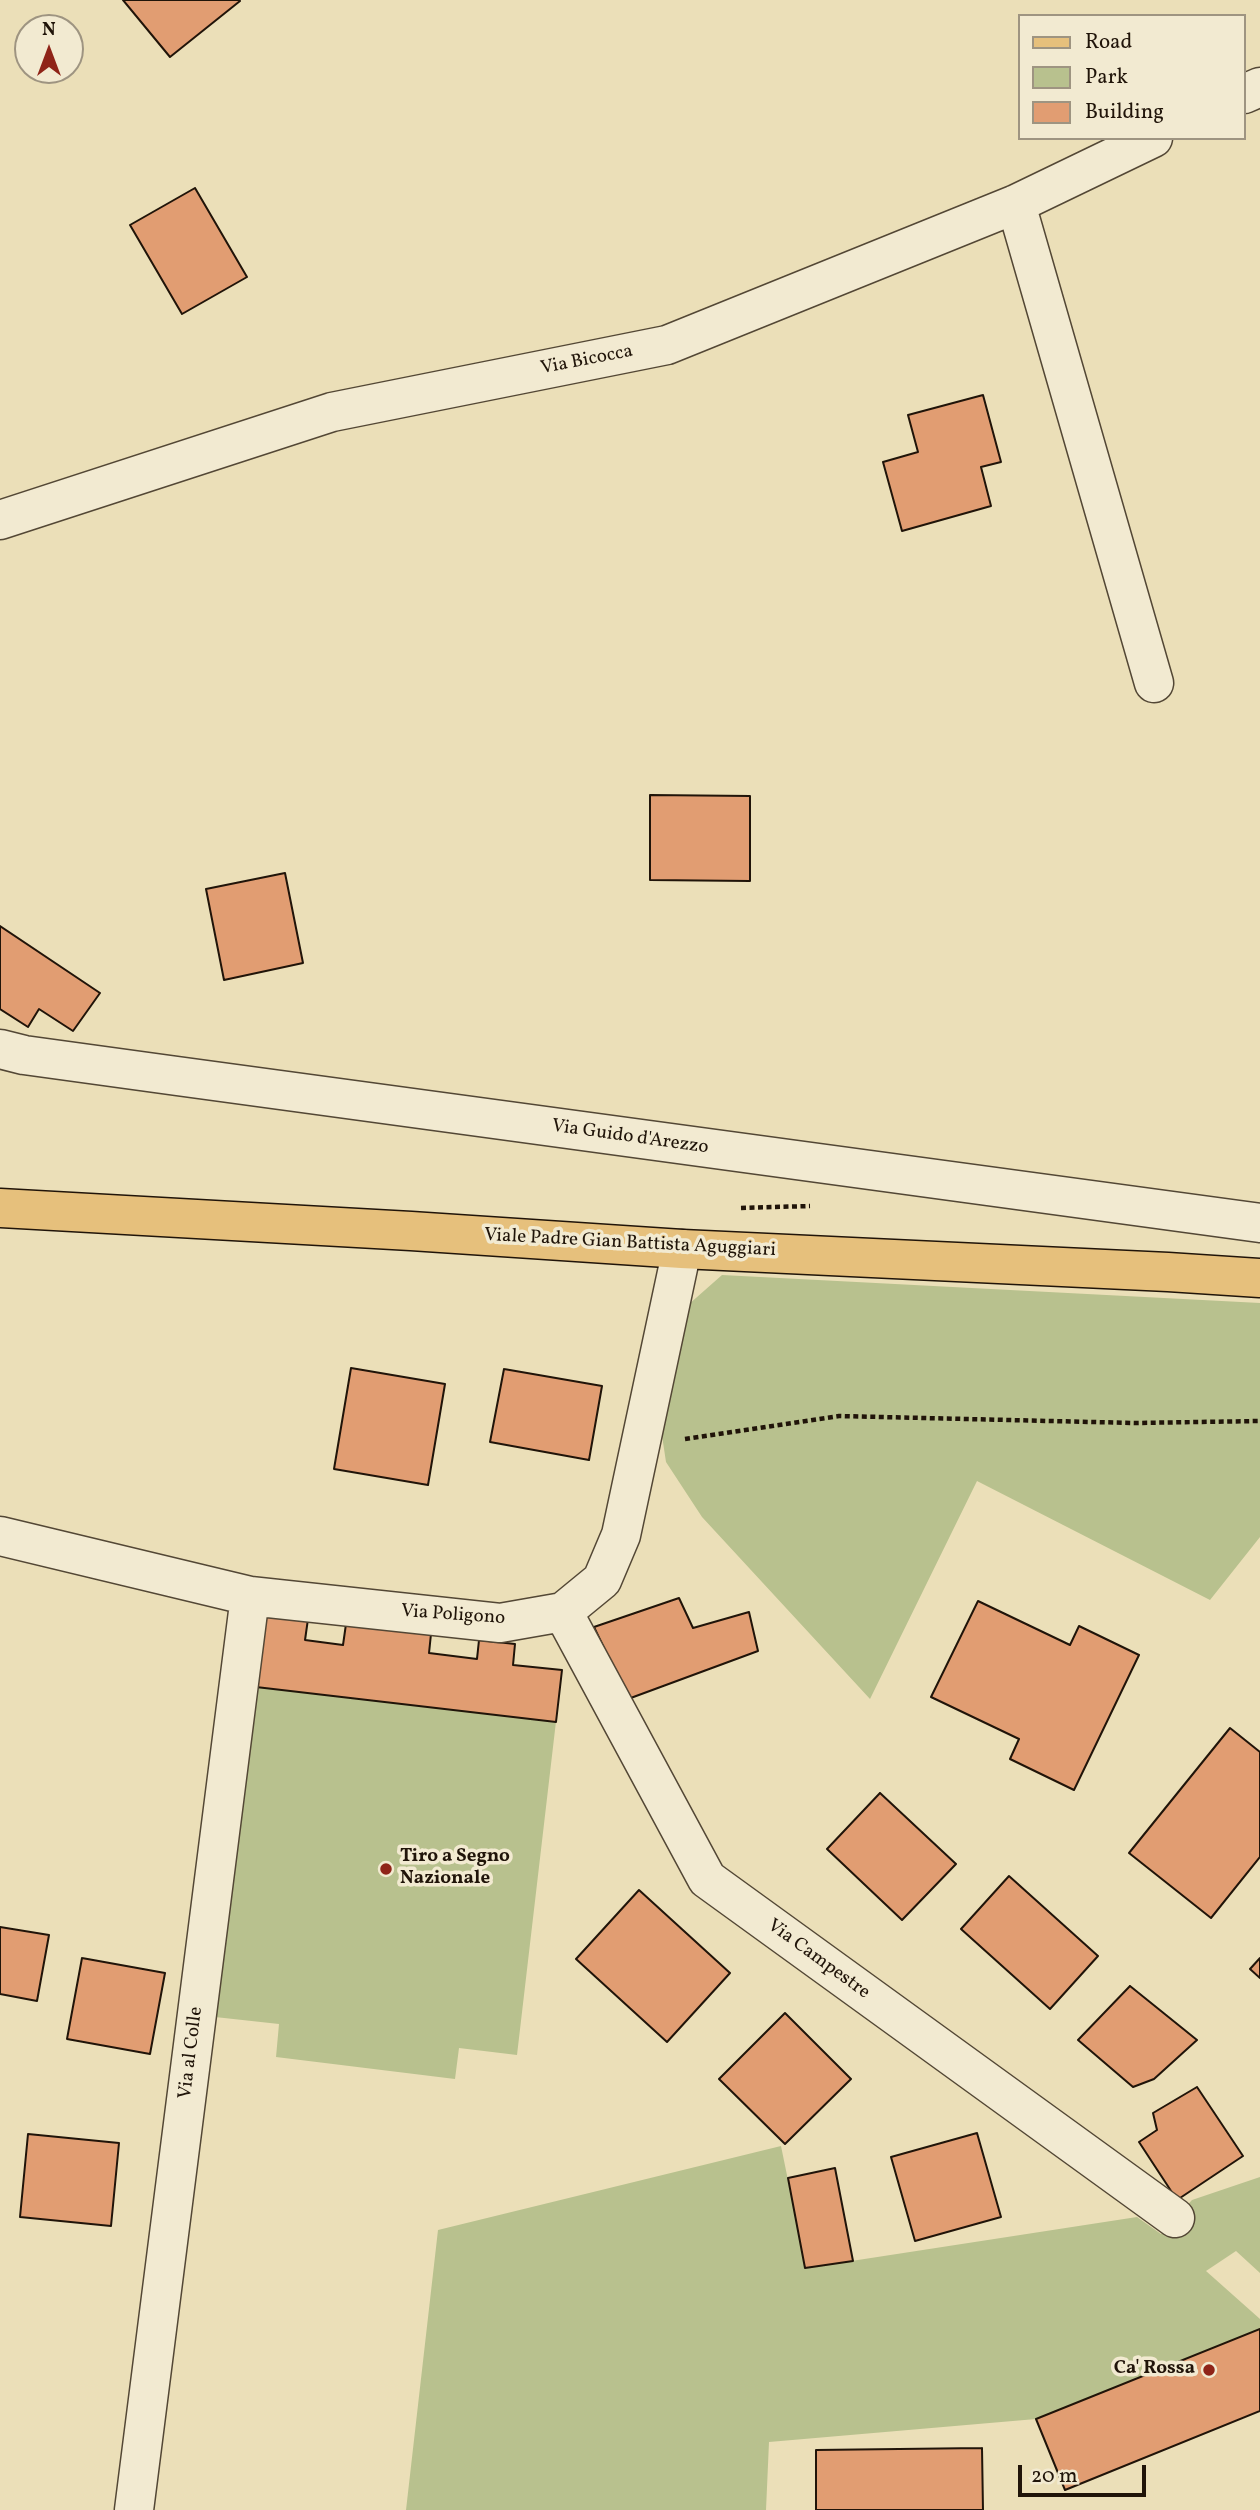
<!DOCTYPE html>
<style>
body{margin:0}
#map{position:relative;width:1260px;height:2510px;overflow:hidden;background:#ebdfb8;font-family:Vollkorn,serif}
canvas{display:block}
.legend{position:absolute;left:1018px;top:14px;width:228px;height:126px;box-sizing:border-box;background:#f2ead1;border:2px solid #9e9481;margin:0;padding:9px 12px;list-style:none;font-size:21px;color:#201409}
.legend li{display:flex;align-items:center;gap:14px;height:35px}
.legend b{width:35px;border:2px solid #9e9481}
.north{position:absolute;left:14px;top:14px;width:70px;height:70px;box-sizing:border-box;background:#f2ead1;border:2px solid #9e9481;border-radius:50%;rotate:0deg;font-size:19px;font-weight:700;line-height:28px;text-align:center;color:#201409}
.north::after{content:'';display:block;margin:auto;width:24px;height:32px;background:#8f2418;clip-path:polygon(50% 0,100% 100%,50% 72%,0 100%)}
.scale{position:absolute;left:1018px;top:2465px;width:128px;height:32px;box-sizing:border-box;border:4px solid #201409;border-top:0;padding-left:9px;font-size:21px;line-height:24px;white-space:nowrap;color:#201409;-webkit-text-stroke:5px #f2ead1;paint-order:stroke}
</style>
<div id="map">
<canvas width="1260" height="2510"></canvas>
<ul class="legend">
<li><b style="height:9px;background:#e6c07c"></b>Road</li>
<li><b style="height:19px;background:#b8c18e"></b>Park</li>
<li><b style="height:19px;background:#e19d72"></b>Building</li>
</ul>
<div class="north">N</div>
<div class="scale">20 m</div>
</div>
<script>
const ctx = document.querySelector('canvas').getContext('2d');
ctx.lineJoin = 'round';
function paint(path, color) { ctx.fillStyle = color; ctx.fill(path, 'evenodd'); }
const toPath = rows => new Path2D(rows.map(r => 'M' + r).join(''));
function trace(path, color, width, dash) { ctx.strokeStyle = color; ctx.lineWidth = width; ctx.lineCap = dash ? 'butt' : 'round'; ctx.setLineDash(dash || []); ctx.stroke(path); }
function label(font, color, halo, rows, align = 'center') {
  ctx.font = font + ' Vollkorn,serif'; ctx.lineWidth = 7; ctx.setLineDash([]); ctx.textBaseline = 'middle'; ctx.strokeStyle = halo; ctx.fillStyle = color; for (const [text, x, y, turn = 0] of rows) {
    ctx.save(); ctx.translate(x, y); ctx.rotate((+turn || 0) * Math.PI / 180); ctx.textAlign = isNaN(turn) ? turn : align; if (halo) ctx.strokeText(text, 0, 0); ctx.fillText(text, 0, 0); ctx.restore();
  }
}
const green = toPath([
 [722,1275,1260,1303,1260,1537,1210,1600,977,1481,870,1699,702,1517,666,1462,661,1429,688,1305],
 [264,1614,308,1619,306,1640,343,1645,346,1624,431,1634,430,1653,476,1659,479,1640,515,1644,514,1665,562,1670,517,2055,459,2048,455,2079,276,2057,279,2024,215,2017],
 [781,2146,806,2268,1137,2217,1161,2234,1192,2200,1260,2177,1260,2273,1236,2251,1206,2271,1260,2319,1260,2329,1036,2419,769,2442,766,2510,406,2510,438,2230]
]);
const building = toPath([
 [123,0,239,0,240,1,170,57,123,0],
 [195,188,247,277,182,314,130,225,195,188],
 [983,395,1001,462,981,467,991,506,902,531,883,462,918,452,908,415,983,395],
 [650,795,750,796,750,881,650,880,650,795],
 [285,873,303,963,224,980,206,889,285,873],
 [0,926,100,993,73,1031,39,1009,28,1027,0,1009,0,926],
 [351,1368,445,1384,428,1485,334,1469,351,1368],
 [504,1369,602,1386,589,1460,490,1442,504,1369],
 [679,1598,693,1628,749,1612,758,1651,628,1699,594,1627,679,1598],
 [978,1601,1070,1645,1079,1626,1139,1655,1074,1790,1010,1759,1019,1739,931,1697,978,1601],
 [264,1614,308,1619,305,1640,343,1645,346,1624,431,1634,429,1653,477,1659,479,1640,515,1644,513,1665,562,1670,556,1722,256,1687,264,1614],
 [1230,1728,1260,1752,1260,1857,1211,1918,1129,1853,1230,1728],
 [880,1793,956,1864,902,1920,827,1849,880,1793],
 [1009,1876,1098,1956,1050,2009,961,1929,1009,1876],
 [639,1890,730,1973,667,2042,576,1959,639,1890],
 [0,1927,49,1935,37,2001,0,1994,0,1927],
 [82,1958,165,1973,150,2054,67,2039,82,1958],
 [1260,1958,1260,1978,1250,1969,1260,1958],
 [1130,1986,1197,2040,1154,2079,1133,2087,1078,2040,1130,1986],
 [785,2013,851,2079,785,2144,719,2079,785,2013],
 [1197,2087,1243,2156,1177,2200,1139,2142,1157,2130,1153,2113,1197,2087],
 [977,2133,1001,2217,915,2241,891,2157,977,2133],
 [28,2134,119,2143,111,2226,20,2217,28,2134],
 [835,2168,853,2261,805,2268,788,2178,835,2168],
 [1260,2329,1260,2411,1065,2490,1036,2419,1260,2329],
 [982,2448,983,2510,816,2510,816,2450,982,2448]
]);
const path = toPath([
 [741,1208,810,1206],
 [685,1439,839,1416,1135,1423,1260,1421]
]);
const minor = toPath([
 [1244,94,1260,87],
 [1016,204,1154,683],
 [0,520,332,412,667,345,1016,204,1153,138],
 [0,1049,24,1055,177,1076,1260,1223],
 [0,1536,250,1596,500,1623,563,1612,602,1580,621,1535,682,1249],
 [563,1612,707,1879,1175,2218],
 [134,2510,250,1596]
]);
const major = toPath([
 [0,1208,411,1231,682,1249,1168,1272,1260,1278]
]);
const markers = [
 [386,1869,7,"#8f2418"],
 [1209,2370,7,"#8f2418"]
];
const streetNames = [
 ["Via Bicocca",587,361,-11],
 ["Via Guido d'Arezzo",630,1138,8],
 ["Viale Padre Gian Battista Aguggiari",630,1244,3],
 ["Via Poligono",453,1616,4],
 ["Via Campestre",818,1960,36],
 ["Via al Colle",192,2053,-83]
];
const poiNames = [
 ["Tiro a Segno",400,1858],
 ["Nazionale",400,1880],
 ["Ca' Rossa",1195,2370,"right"]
];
paint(green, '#b8c18e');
paint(building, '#e19d72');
trace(building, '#201409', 2);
trace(minor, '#534735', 41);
trace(major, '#201409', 41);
trace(path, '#201409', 4.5, [5, 3.5]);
trace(minor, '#f2ead1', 38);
trace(major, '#e6c07c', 38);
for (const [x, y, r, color] of markers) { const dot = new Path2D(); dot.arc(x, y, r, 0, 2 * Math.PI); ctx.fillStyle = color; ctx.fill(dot); trace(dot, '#f2ead1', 2.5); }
label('19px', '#201409', '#f2ead1', streetNames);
label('bold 19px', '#201409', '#f2ead1', poiNames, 'left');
</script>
